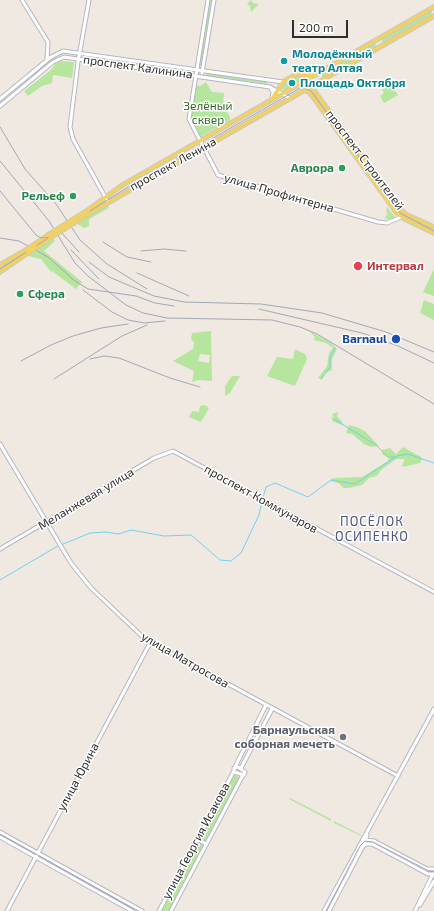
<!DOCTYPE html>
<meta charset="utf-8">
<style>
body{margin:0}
#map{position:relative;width:434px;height:911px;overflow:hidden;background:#efe9e1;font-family:"Exo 2",sans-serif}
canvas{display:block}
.scale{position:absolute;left:292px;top:20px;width:56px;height:18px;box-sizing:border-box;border:2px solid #2e2e2e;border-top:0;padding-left:5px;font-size:12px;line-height:14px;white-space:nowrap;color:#2e2e2e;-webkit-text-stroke:3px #fff;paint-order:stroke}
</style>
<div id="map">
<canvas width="434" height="911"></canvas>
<div class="scale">200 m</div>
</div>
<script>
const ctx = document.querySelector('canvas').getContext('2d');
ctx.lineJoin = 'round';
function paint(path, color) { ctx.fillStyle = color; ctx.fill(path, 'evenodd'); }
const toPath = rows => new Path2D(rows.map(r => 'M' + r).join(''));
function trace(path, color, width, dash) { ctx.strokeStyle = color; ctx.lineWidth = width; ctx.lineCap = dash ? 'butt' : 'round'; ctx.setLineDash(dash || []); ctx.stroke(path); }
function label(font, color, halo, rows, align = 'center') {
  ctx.font = font + ' "Exo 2",sans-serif'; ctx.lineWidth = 3; ctx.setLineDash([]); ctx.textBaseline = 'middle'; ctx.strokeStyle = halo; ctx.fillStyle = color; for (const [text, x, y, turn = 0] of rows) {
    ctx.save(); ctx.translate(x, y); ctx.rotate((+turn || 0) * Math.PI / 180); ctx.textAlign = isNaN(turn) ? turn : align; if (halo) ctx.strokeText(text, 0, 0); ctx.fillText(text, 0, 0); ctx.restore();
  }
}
const green = toPath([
 [209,0,212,0,202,65,199,65],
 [251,0,253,3,259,4,251,12,250,6,247,4],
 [431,11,433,15,383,43,381,39],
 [374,43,377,46,323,77,321,73],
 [93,57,192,71,191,73,93,59],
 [62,61,74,62,72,78,53,75,52,83,42,86,28,96,24,91,51,70,55,64],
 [206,73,267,82,267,84,206,76],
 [299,76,302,77,302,81,285,90,282,89,283,85],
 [206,82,212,92,224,93,223,105,230,117,230,120,200,137,191,119,196,85,200,86],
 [391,84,398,95,384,103,380,96,384,93,382,89],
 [105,206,108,206,109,208,89,219,89,226,86,227,84,228,76,223],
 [387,207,395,217,392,220,384,218,388,214,386,212],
 [53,238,55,241,44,251,82,282,76,289,52,271,51,272,41,259,28,256,28,254],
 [434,269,434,296,423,292],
 [424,300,434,304,434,320,420,313],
 [211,331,212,381,199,380,192,382,194,371,173,361,193,349,194,342,191,339,192,333],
 [200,354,210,355,209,363,198,361],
 [309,331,331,343,337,349,332,359,332,370,325,373,322,380,318,378,327,366,329,353,333,348,326,343,314,340,315,337],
 [295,349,305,354,307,359,295,386,267,376,277,357,293,359],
 [232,376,240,376,230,393,225,396,225,386],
 [205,405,209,408,201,422,189,417,192,411,199,412,200,406],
 [338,412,337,417,341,420,343,424,342,425,332,421,334,418,332,414],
 [349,425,357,427,366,432,379,446,371,447,364,444,352,434,346,433],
 [403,447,421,457,422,460,420,463,403,467,402,465,405,459,396,459,381,470,377,476,369,478,362,485,349,488,344,488,338,483,330,481,333,478,362,477,388,461,389,458,382,454,382,450,390,448,396,454],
 [233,774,241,778,170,911,160,911],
 [290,798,331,819,331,821,289,799],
 [334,821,361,835,361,836,334,823]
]);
const stream = toPath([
 [322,378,330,367,330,358,335,348],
 [332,418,376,445,388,457,395,457],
 [263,498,266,487,275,483,308,497,331,480,355,484,397,456,408,454,434,463],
 [0,580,56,547,90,533,106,532,118,534,131,530,164,536,191,535,220,560,231,561,241,553,259,515,262,501]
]);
const secondary = toPath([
 [22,0,48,42,47,60],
 [89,0,78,62,70,127,73,139,108,202],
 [208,0,189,119,218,175,378,222,387,223,401,217],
 [202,73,214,0],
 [270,87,273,92,272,98],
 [0,99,51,57,63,51,283,82],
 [0,106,53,62,64,57,270,87,289,98],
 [0,444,71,563,91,588,145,639,398,776],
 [0,549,154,458,173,451,434,592],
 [235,767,266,705],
 [238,767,245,772,244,775,234,772,234,768,238,767],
 [241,768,272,709],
 [0,832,142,911],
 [0,837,132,911],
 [197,839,206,844],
 [365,840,374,841,427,869,434,869],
 [363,846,367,844,372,844,428,874,434,874],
 [420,905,434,881],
 [7,911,150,643],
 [159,911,234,771],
 [171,911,243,775],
 [324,911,434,709],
 [329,911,363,846,367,835],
 [415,911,433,874]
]);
const primary = toPath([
 [303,75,399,208,407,215,434,227],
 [304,90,309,92,313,97,396,212,405,219,434,233],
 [272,99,283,82,297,74,313,76],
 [88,210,121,186,434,7],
 [90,213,434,16],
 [35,244,48,235],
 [37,247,50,238],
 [0,265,26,250],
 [0,272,28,253]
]);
const tram = toPath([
 [0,191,36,235,41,238,50,237],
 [0,269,123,190,302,87,311,91,400,213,434,231],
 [0,834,138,911],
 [326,911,360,846,365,841,373,842,429,871,434,871]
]);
const rail = toPath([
 [0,127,25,169,56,204,80,240,107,264,147,289],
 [0,161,49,221,75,263,88,276,126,305,143,313,167,318,272,320,300,327,317,334,434,404],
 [60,231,79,252],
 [0,238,19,241,48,257,75,281,88,289,136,296,155,303,174,306],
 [103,242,127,257,151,262],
 [71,250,99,279],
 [141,251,164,249,186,251],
 [89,262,109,277,154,296,184,302,261,304,322,313,386,332,434,352],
 [137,273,189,296],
 [83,290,112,312,128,320,144,323,165,321],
 [259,309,362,333,398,346,434,363],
 [90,359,104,356,119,358,170,378,200,387],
 [21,361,51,345,73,336,101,328,128,324],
 [54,379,122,336,147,325]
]);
const primaryBridge = toPath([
 [48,235,88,210],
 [50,238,90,213],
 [26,250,35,244],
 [28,253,37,247]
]);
const markers = [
 [284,61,4,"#0f9aa8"],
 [292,83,4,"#0f9aa8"],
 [342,168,4,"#2e9e5b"],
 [73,196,4,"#2e9e5b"],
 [358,266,5,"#e0444e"],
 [20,294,4,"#2e9e5b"],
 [396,339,5,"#1a4fb4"],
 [343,737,4,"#6b7280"]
];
const cultureNames = [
 ["Молодёжный",292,54],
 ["театр Алтая",292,68],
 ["Площадь Октября",300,83]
];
const streetNames = [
 ["проспект Калинина",138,67,8],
 ["проспект Строителей",365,160,53],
 ["проспект Ленина",173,164,-29],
 ["улица Профинтерна",279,193,16],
 ["Меланжевая улица",86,499,-31],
 ["проспект Коммунаров",261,499,29],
 ["улица Матросова",185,660,30],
 ["улица Юрина",78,777,-62],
 ["улица Георгия Исакова",196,841,-62]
];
const parkNames = [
 ["Зелёный",208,106],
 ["сквер",208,120]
];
const leisureNames = [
 ["Аврора",334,168],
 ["Рельеф",65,196],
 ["Сфера",28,294,"left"]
];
const healthNames = [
 ["Интервал",367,266]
];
const transitNames = [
 ["Barnaul",387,339]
];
const worshipNames = [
 ["Барнаульская",335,730],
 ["соборная мечеть",335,744]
];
const neighbourhoodNames = [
 ["ПОСЁЛОК",372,522],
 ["ОСИПЕНКО",372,537]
];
paint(green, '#b6e59e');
trace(stream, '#75cff0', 1);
trace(secondary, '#b4b7c1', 5);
trace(primary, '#c9c9c9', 5.5);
trace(secondary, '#fff', 3);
trace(primary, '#f2d163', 3.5);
trace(tram, '#a3a6b8', 1);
trace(rail, '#a3a6b8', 1);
trace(primaryBridge, '#c9c9c9', 5.5, []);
trace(primaryBridge, '#f2d163', 3.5);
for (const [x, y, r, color] of markers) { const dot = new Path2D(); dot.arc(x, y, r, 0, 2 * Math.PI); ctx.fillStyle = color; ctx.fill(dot); trace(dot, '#fff', 1.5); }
label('bold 12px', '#0d838f', '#fff', cultureNames, 'left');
label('12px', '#2e2e2e', '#fff', streetNames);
label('12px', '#2c6e1b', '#fff', parkNames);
label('bold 12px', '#27864d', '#fff', leisureNames, 'right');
label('bold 12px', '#be3a42', '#fff', healthNames, 'left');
label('bold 12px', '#164399', '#fff', transitNames, 'right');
label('bold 12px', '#5b616d', '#fff', worshipNames, 'right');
ctx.letterSpacing = '1px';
label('13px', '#4d5680', '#fff', neighbourhoodNames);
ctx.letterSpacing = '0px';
</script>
